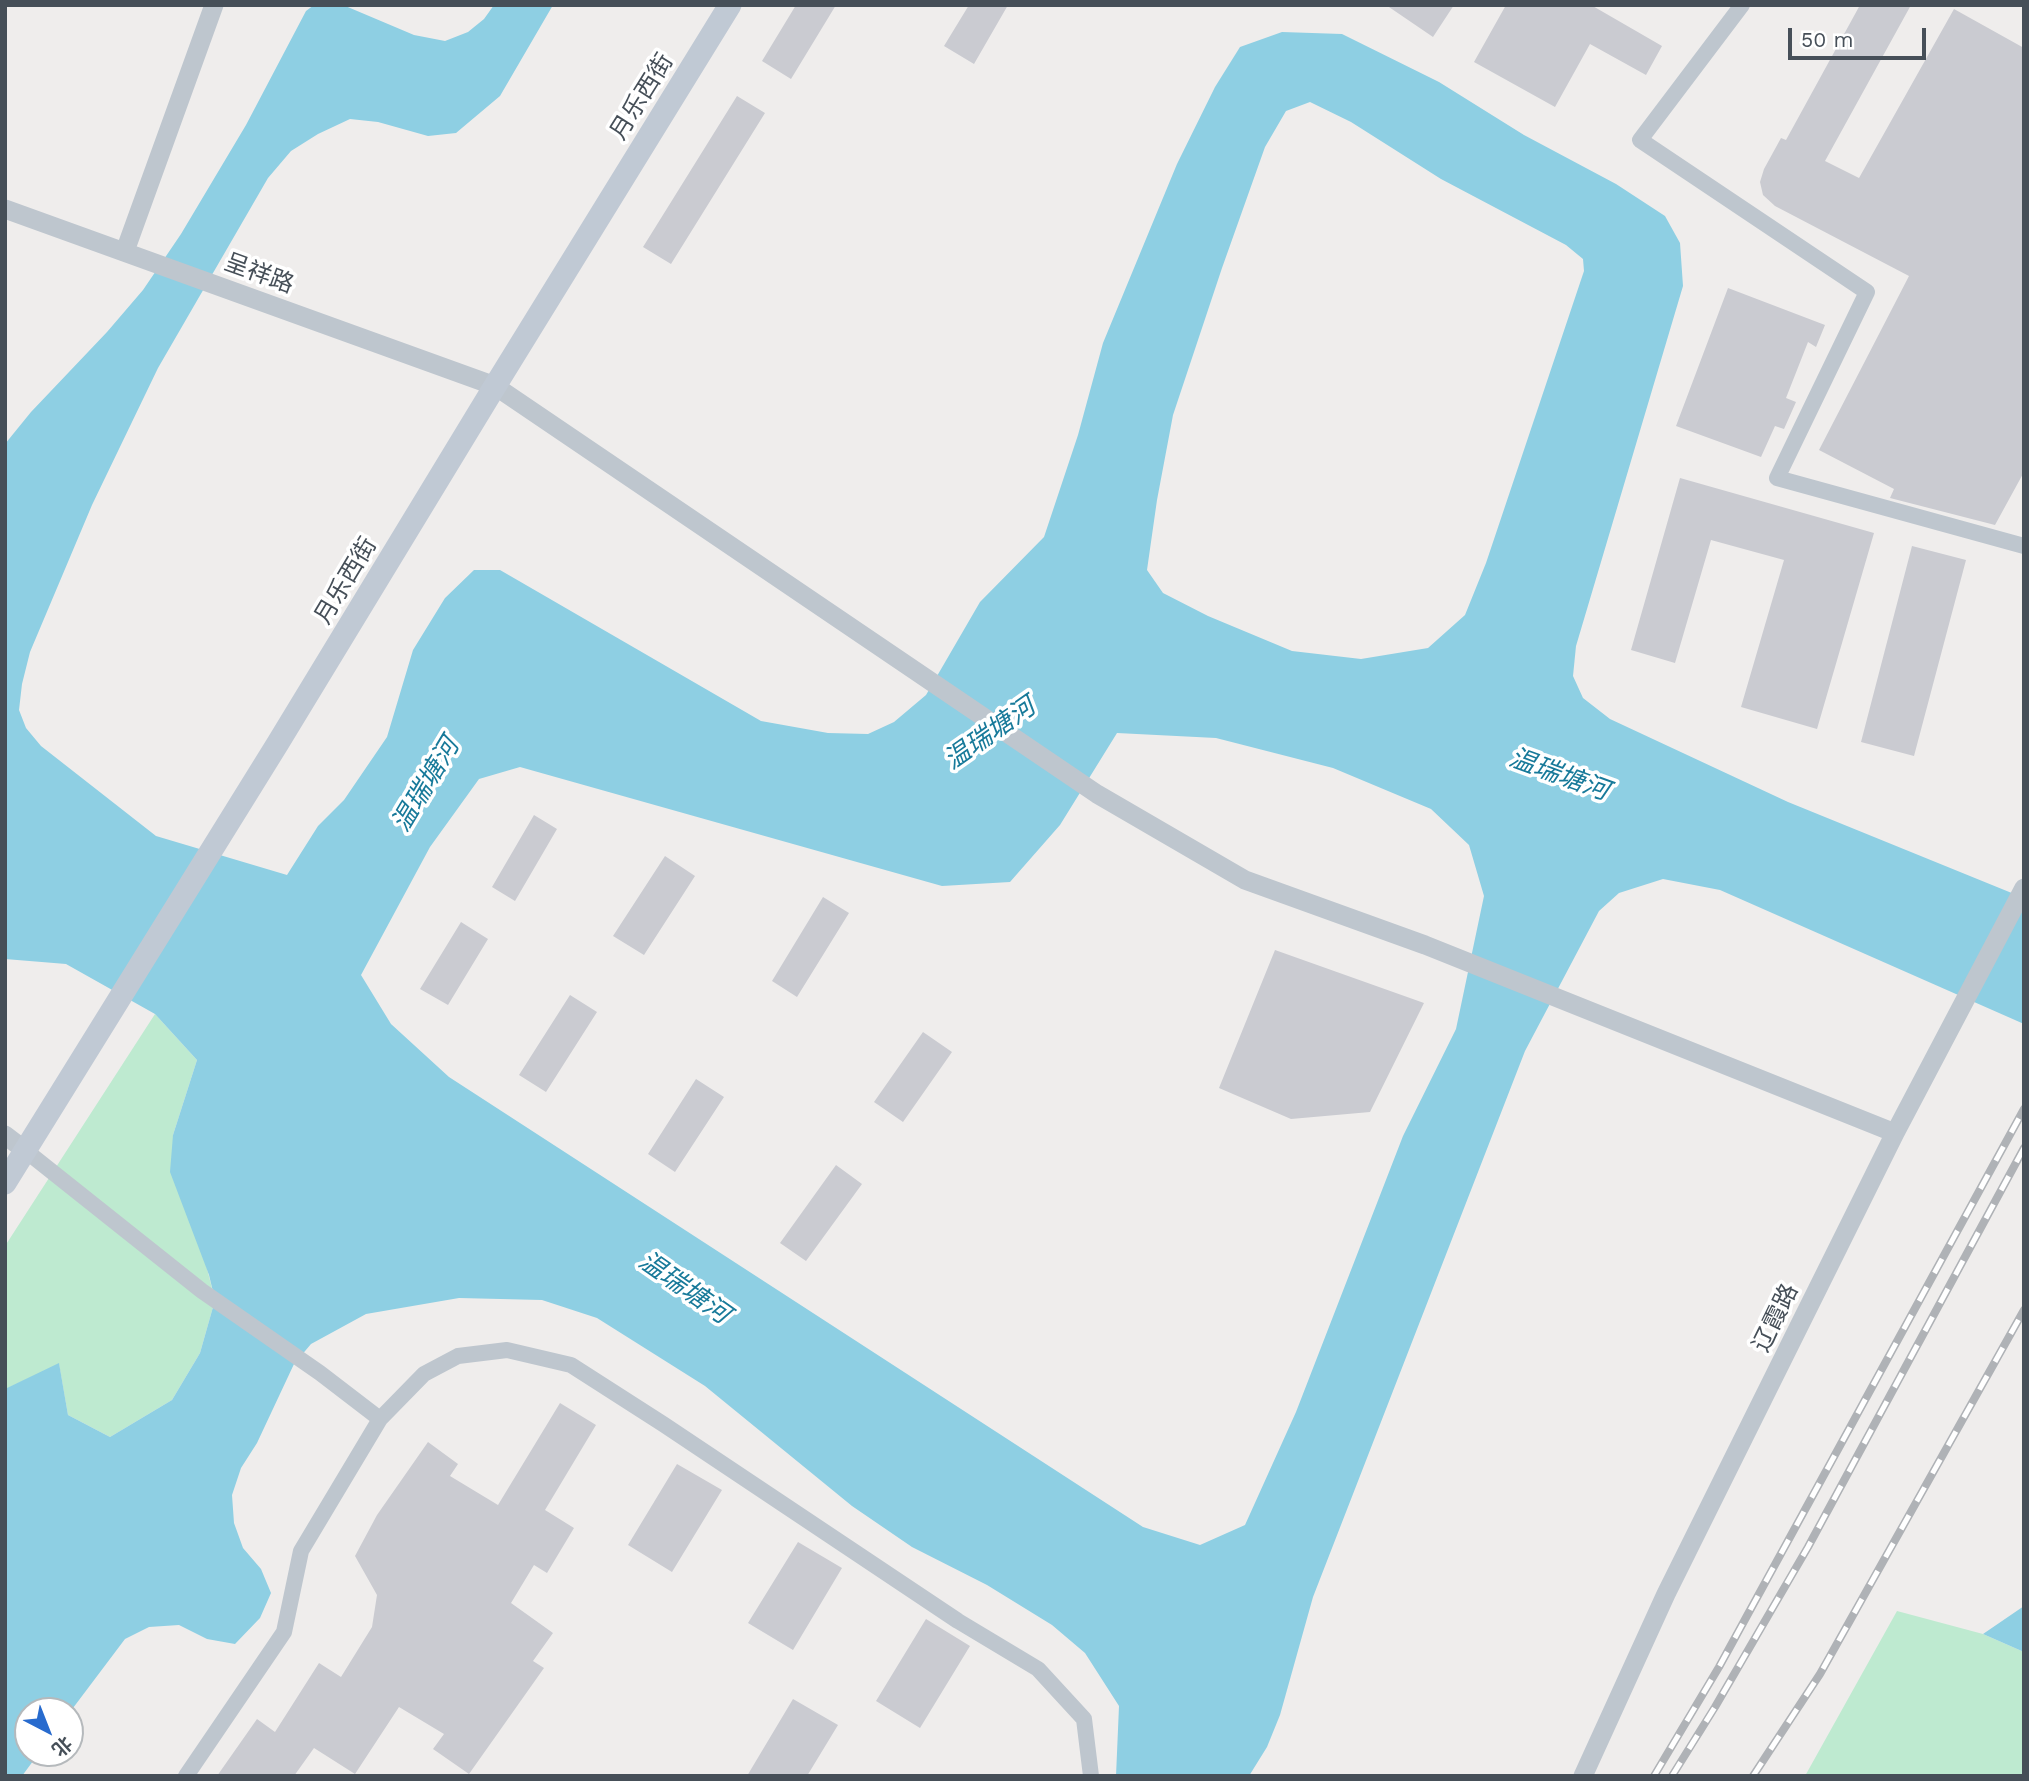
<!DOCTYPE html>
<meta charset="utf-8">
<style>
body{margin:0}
#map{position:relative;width:2029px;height:1781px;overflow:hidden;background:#efedec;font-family:"Work Sans","Noto Sans SC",sans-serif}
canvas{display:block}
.frame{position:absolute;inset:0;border:7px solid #464f58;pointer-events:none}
.north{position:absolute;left:14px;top:1697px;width:70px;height:70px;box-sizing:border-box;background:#fff;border:2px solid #b5b9bc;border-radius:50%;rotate:138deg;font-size:19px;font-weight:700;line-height:28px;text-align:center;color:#464f58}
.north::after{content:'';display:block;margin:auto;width:24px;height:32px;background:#286bce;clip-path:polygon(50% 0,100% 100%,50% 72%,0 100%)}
.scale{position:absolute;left:1788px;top:28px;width:138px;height:32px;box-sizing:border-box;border:4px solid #464f58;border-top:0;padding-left:9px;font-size:21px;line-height:24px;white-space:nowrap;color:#464f58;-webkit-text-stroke:5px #fff;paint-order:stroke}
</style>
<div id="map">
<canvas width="2029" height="1781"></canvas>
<div class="frame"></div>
<div class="north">北</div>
<div class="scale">50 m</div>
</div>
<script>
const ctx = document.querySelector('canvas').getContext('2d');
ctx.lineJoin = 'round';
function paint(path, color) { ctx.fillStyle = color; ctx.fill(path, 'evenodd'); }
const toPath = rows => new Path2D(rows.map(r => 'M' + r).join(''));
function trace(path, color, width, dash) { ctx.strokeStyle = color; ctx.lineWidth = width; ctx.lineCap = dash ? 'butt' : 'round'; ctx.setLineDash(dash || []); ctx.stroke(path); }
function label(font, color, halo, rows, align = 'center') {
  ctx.font = font + ' "Work Sans","Noto Sans SC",sans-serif'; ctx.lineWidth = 7; ctx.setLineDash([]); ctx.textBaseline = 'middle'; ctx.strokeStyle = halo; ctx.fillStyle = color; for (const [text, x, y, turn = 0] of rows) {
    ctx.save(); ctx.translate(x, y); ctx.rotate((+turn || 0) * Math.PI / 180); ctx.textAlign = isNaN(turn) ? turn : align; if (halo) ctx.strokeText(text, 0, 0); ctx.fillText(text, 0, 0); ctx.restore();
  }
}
const green = toPath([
 [155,1014,197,1060,173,1135,215,1300,200,1353,172,1400,110,1437,68,1415,59,1364,8,1388,5,1392,5,1246],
 [1897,1611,1983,1634,2024,1652,2024,1776,1805,1776]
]);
const water = toPath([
 [314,5,343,5,414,35,445,41,468,32,484,19,494,5,553,5,500,96,456,133,428,136,378,122,350,119,318,134,291,151,268,178,158,368,92,505,30,652,22,684,19,710,26,728,41,746,156,836,287,875,318,826,344,800,387,737,413,650,445,598,474,570,500,570,761,721,828,733,868,734,894,722,926,695,980,602,1044,537,1078,435,1103,343,1177,164,1215,87,1240,47,1282,32,1342,34,1439,82,1524,135,1616,184,1665,216,1680,243,1683,286,1576,646,1573,676,1583,698,1610,719,1788,802,2024,898,2024,1024,1720,890,1663,879,1619,893,1599,911,1525,1051,1313,1597,1280,1715,1267,1747,1249,1776,1116,1776,1119,1706,1085,1653,1052,1625,987,1585,912,1547,852,1506,705,1386,597,1318,542,1300,459,1298,366,1314,311,1344,294,1364,257,1443,241,1468,232,1495,234,1523,243,1548,261,1569,271,1593,260,1618,235,1644,207,1639,179,1625,149,1627,125,1639,70,1712,28,1711,28,1753,39,1753,22,1776,5,1776,5,1392,7,1388,59,1363,68,1415,110,1437,172,1400,200,1353,215,1300,209,1275,170,1172,173,1135,197,1060,155,1014,66,964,5,959,5,444,31,412,107,332,143,290,181,234,246,125,306,11],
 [1310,102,1351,122,1441,179,1566,245,1583,259,1584,271,1486,563,1465,615,1428,648,1361,659,1292,651,1208,616,1163,593,1147,570,1157,500,1173,415,1222,268,1265,147,1286,111],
 [1117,733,1216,738,1333,768,1431,809,1469,845,1484,896,1456,1029,1403,1136,1296,1412,1245,1525,1200,1545,1143,1527,449,1077,391,1024,361,975,430,847,479,779,520,767,942,886,1010,882,1060,825],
 [2024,1606,2024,1652,1983,1634]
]);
const building = toPath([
 [796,5,836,5,791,79,762,61],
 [969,5,1008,5,974,64,944,46],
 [1386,5,1454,5,1433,37],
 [1506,5,1591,5,1662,46,1646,75,1590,44,1555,107,1474,62],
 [1860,5,1911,5,1825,161,1859,178,1954,9,2024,48,2024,472,1995,525,1890,498,1894,489,1819,450,1909,276,1775,206,1763,195,1760,182,1764,169,1781,138,1786,140],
 [737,96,765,113,671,264,643,247],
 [1728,288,1825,325,1816,347,1808,342,1786,398,1796,402,1784,429,1775,426,1761,457,1676,426],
 [1680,478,1874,533,1817,729,1741,707,1784,560,1711,540,1675,663,1631,650],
 [1912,546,1966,560,1914,756,1861,742],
 [534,815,557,829,515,901,492,887],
 [665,856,695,876,644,955,613,936],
 [823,897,849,913,797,997,772,981],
 [461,922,488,939,448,1005,420,989],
 [1275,950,1424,1003,1370,1112,1291,1119,1219,1088],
 [570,995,597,1012,546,1092,519,1075],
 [923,1032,952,1052,903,1122,874,1102],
 [696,1079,724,1097,675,1172,648,1154],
 [836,1165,862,1184,806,1261,780,1243],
 [560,1403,596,1425,545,1510,574,1528,547,1573,534,1565,511,1603,553,1633,533,1661,544,1668,469,1774,433,1749,444,1734,399,1707,355,1774,314,1748,294,1776,217,1776,257,1719,275,1732,319,1663,341,1677,372,1627,377,1595,355,1556,377,1515,428,1442,458,1464,450,1476,498,1505],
 [677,1464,722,1490,672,1572,628,1545],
 [798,1542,842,1568,793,1650,748,1623],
 [926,1619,970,1646,920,1728,876,1701],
 [793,1699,838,1725,807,1776,747,1776]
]);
const minor = toPath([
 [1742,5,1640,140,1867,292,1777,478,2024,546],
 [26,1151,202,1291,320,1373,380,1419],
 [186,1776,284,1632,301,1551,380,1419,424,1374,458,1356,507,1350,571,1365,663,1424,958,1621,1038,1669,1084,1719,1091,1776]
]);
const tertiary = toPath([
 [5,209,495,386,1097,794,1245,880,1425,945,1895,1133],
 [125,251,214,5],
 [5,1135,26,1151],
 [1583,1776,1666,1594,1895,1133,2024,888]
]);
const secondary = toPath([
 [5,1183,278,743,495,386,730,5]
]);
const rail = toPath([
 [1654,1776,1719,1667,2024,1109],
 [1672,1776,1715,1707,1808,1547,2024,1148],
 [1753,1776,1820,1674,2024,1310]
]);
const streetNames = [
 ["月乐西街",642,97,-58],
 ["呈祥路",259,274,20],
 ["月乐西街",346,581,-59],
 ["辽霞路",1776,1318,-64]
];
const waterNames = [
 ["温瑞塘河",990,734,-35],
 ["温瑞塘河",1559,775,20],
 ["温瑞塘河",426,785,-59],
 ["温瑞塘河",684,1288,35]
];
paint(green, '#beead0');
paint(water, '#8ecfe3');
paint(building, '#cacbd1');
trace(minor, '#bec6ce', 16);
trace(tertiary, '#bec6ce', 19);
trace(secondary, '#c0c9d4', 23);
trace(rail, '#afb2b6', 8);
trace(rail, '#fff', 5, [16]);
label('24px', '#464f58', '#fff', streetNames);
label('italic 26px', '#187a9a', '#fff', waterNames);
</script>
